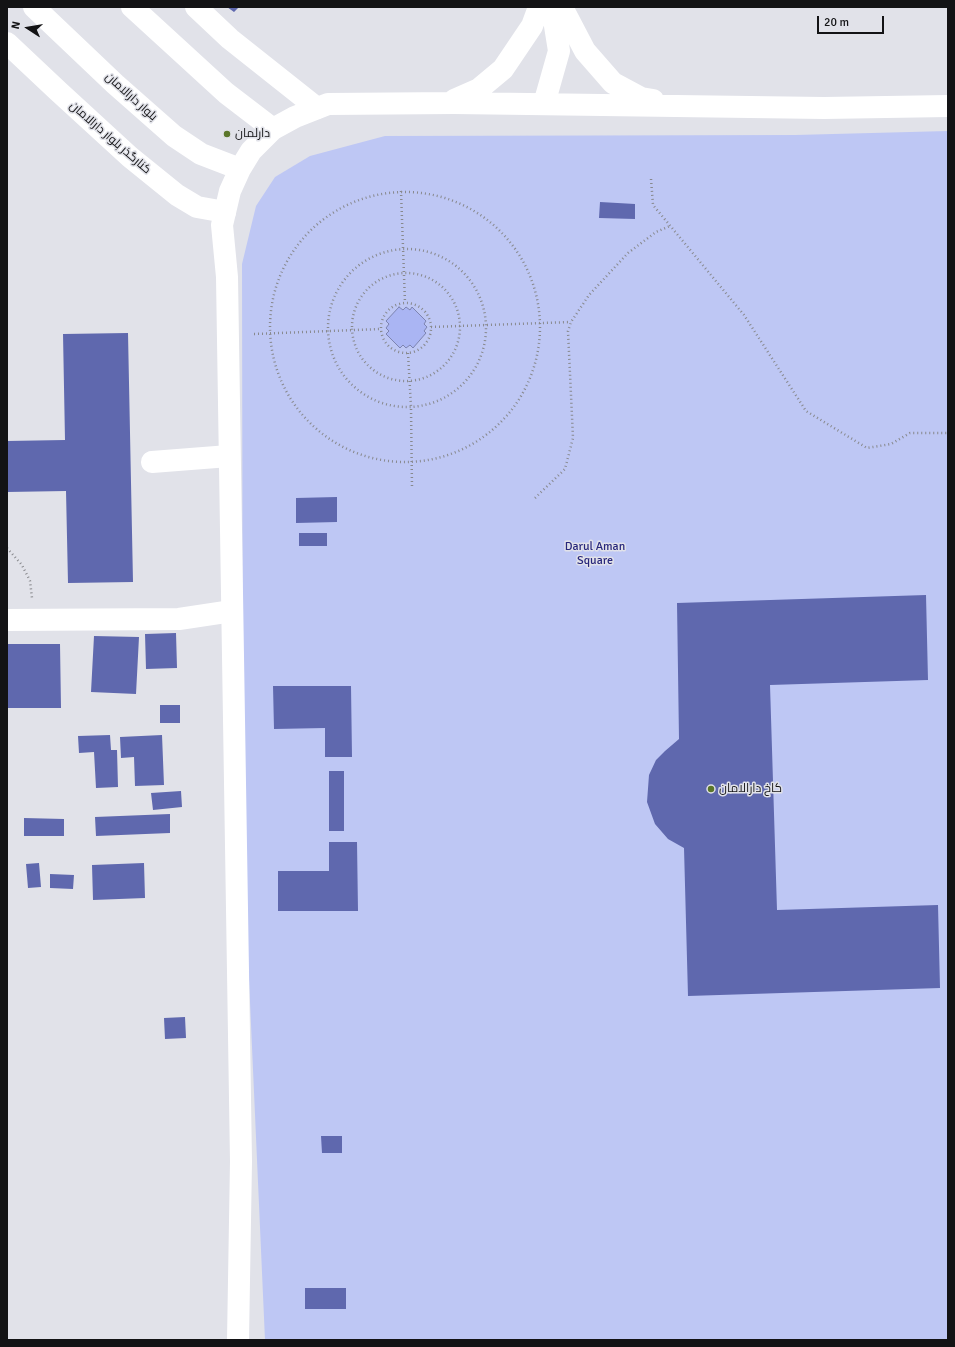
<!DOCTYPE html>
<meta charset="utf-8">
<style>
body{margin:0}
#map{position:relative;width:955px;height:1347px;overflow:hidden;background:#e1e2e9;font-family:Signika,sans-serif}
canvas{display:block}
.frame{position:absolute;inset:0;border:8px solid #131315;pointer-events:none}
.north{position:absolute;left:8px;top:8px;width:40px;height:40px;-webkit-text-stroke:3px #e1e2e9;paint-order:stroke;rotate:282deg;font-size:11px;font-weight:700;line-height:16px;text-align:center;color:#131315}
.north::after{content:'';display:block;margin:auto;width:14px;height:18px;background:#131315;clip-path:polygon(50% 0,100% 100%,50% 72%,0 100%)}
.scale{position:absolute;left:817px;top:16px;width:67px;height:18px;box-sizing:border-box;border:2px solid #131315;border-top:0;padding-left:5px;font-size:12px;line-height:14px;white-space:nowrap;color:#131315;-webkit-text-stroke:3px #e1e2e9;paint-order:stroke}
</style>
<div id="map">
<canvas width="955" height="1347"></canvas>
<div class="frame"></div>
<div class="north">N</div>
<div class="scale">20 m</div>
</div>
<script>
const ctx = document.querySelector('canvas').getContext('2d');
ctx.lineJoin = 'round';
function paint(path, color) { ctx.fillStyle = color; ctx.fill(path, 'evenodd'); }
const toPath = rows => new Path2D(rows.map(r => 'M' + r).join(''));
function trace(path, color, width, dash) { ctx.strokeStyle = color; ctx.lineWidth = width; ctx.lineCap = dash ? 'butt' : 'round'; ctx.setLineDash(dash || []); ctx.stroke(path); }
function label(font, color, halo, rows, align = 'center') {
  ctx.font = font + ' Signika,Cairo,sans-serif'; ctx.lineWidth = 3; ctx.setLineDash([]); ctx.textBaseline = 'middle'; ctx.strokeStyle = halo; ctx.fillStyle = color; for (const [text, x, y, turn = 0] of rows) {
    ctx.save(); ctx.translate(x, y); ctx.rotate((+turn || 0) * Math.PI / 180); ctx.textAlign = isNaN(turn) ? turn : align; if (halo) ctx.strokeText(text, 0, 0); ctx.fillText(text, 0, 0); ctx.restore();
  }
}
const green = toPath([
 [948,131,948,1340,265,1340,243,844,242,264,256,206,275,177,310,156,385,136,795,135]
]);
const water = toPath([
 [399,307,403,310,406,307,410,310,412,307,426,321,424,324,427,327,424,331,426,333,413,348,410,345,406,348,403,345,400,348,386,334,389,331,386,328,389,324,386,321,399,307]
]);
const building = toPath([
 [227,7,239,7,234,12],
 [600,202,635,204,635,219,599,218],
 [128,333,133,582,68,583,66,491,7,492,7,441,65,440,63,334],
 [337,497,337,522,296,523,296,498],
 [299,533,327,533,327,546,299,546],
 [926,595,928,680,770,685,777,910,938,905,940,988,688,996,684,848,668,839,655,824,647,802,649,775,656,760,665,751,679,739,677,603],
 [176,633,177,668,146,669,145,634],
 [94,636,139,637,136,694,91,692],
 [7,644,60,644,61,708,7,708],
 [273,686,351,686,352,757,325,757,325,728,274,729],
 [160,705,180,705,180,723,160,723],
 [110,735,111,750,117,750,118,787,96,788,94,752,79,753,78,736],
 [162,735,164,785,135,786,134,757,121,758,120,737],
 [329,771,344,771,344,831,329,831],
 [181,791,182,807,153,810,151,793],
 [170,814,170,833,96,836,95,817],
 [24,818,64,819,64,836,24,836],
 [329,842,357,842,358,911,278,911,278,871,329,871],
 [39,863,41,887,28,888,26,864],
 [144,863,145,898,93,900,92,865],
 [50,874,74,875,73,889,50,888],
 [185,1017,186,1038,165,1039,164,1018],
 [321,1136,342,1136,342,1153,322,1153],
 [305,1288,346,1288,346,1309,305,1309]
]);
const path = toPath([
 [651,179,653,205,744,315,806,411,867,448,891,444,910,433,948,433],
 [401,191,405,303],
 '270 327a135 135 0 1 1 270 0a135 135 0 1 1-270 0Z',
 '328 328a79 79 0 1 1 158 0a79 79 0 1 1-158 0Z',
 '352 327a54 54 0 1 1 108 0a54 54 0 1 1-108 0Z',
 '381 328a25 25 0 1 1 50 0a25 25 0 1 1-50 0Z',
 [431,327,571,322],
 [254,334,381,329],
 [408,353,411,407,412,488],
 [535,498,565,469,573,438,568,331,571,322,589,295,628,253,656,232,670,226],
 [7,548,22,565,30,581,32,598]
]);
const minor = toPath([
 [196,7,230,39,317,108],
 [7,43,58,91,130,157,177,195,197,207,225,212],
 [152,462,229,456],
 [7,620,179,619,232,611]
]);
const major = toPath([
 [34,7,115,84,174,136,201,154,240,169],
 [132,7,226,93,273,129],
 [562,7,585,51,613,83,641,98,653,100],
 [454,100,479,89,503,69,532,26,539,7],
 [544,104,559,51,552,7],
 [238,1340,241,1161,227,277,222,225,230,191,240,169,251,151,273,129,295,117,328,104,454,103,824,108,948,106]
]);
const markers = [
 [227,134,4,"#5b762a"],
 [711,789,4,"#5b762a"]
];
const streetNames = [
 ["بلوار دارالامان",131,97,42],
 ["کنارگذر بلوار دارالامان",110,138,41]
];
const poiNames = [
 ["دارلمان",235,134],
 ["کاخ دارالامان",719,789]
];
const parkNames = [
 ["Darul Aman",595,547],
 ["Square",595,561]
];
paint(green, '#bec7f4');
paint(water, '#aab5f3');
trace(water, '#7d84b0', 1);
paint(building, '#5f68ae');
trace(path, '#88898d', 2.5, [1, 3]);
trace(minor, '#fff', 22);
trace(major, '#fff', 22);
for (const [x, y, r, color] of markers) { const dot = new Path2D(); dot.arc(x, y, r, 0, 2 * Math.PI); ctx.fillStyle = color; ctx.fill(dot); trace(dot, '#e1e2e9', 1.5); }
label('12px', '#131315', '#e1e2e9', streetNames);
label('12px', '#131315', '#e1e2e9', poiNames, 'left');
label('12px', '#28277c', '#e1e2e9', parkNames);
</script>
